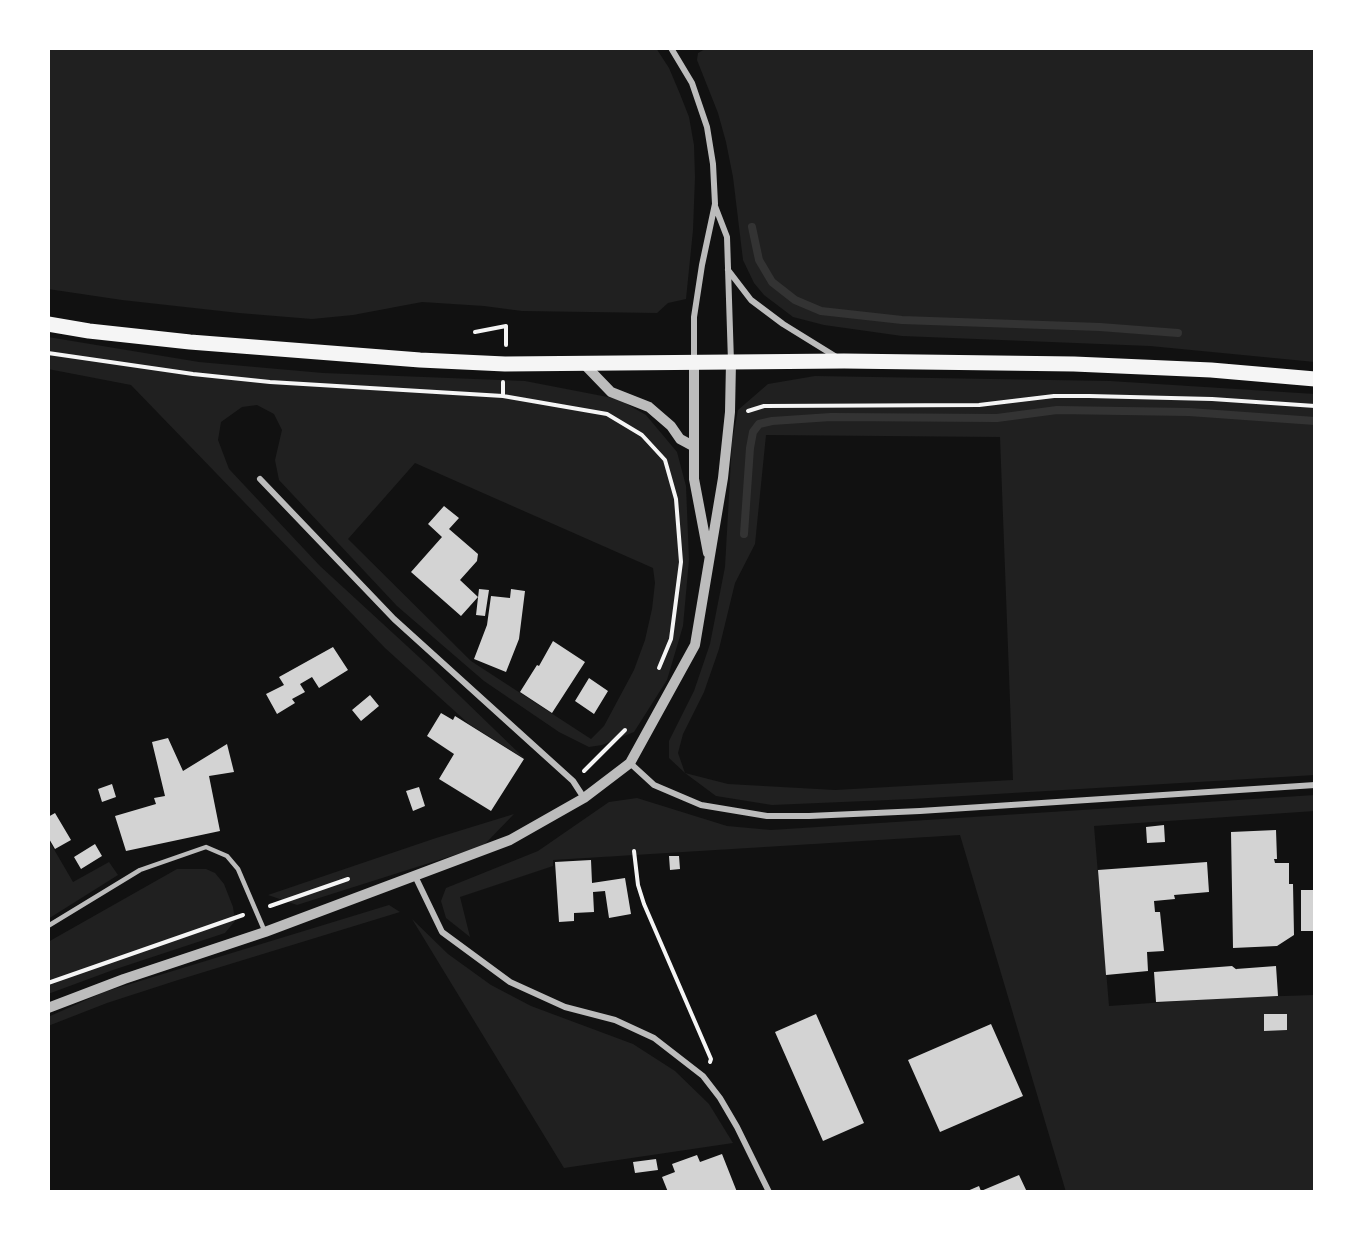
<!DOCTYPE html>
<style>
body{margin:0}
#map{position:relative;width:1363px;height:1240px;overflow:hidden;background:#111;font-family:"Exo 2",sans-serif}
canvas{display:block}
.frame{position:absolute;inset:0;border:50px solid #fff;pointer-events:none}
</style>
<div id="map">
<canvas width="1363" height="1240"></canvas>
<div class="frame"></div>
</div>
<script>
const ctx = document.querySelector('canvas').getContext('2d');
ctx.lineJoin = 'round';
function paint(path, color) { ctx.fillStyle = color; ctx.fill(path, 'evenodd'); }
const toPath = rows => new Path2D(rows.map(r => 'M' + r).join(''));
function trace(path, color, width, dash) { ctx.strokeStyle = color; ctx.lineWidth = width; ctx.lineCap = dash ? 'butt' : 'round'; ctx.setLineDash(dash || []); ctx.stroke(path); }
const green = toPath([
 [50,48,656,48,669,68,680,94,689,117,694,145,695,177,693,230,686,299,668,303,657,313,522,311,484,306,422,302,353,315,312,319,239,313,122,300,48,289,48,52],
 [707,48,1315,48,1315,362,1150,346,902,336,824,325,793,317,764,295,754,283,743,260,733,177,726,142,718,113,697,60,698,53],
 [48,337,199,362,323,373,525,381,618,399,646,415,677,452,686,486,689,560,683,626,667,680,634,732,602,745,589,747,559,732,484,681,397,606,279,480,275,460,282,430,274,414,257,405,242,407,221,422,218,440,229,469,320,566,432,669,525,759,469,724,385,648,131,385,48,369],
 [415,463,653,568,655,583,652,609,645,640,634,670,604,726,591,739,471,661,348,539],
 [815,376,1110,381,1315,394,1315,775,912,799,772,805,716,796,685,773,669,758,669,741,694,691,710,644,725,567,732,442,738,410,768,384],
 [766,435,1000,437,1013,780,835,790,728,784,685,773,678,753,683,734,704,692,719,649,735,583,755,544],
 [1315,795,1315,811,1094,826,1109,1006,1223,998,1315,995,1315,1192,1066,1192,960,835,553,860,553,866,460,897,470,937,446,918,441,901,446,888,538,851,609,802,637,798,727,826,771,830],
 [514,814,483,846,297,905,268,895,436,838],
 [48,839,73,882,109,862,118,875,48,919],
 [177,869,206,869,215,873,224,884,233,907,235,921,225,933,113,970,48,994,48,942],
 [389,905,400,912,178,980,107,1003,48,1026,48,1017,104,992],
 [412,919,448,954,491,985,531,1006,633,1044,675,1071,709,1104,733,1143,564,1168]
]);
const stream = toPath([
 [752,227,759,260,772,282,795,300,821,311,902,320,1100,327,1178,333],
 [744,534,750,448,753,432,759,424,772,421,831,417,997,418,1057,410,1189,412,1315,421]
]);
const building = toPath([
 [444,506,459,518,449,529,478,554,477,561,460,580,478,597,461,616,411,572,442,537,428,524],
 [479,589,489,590,485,616,476,615],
 [511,589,525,591,519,639,506,672,474,659,487,625,491,596,510,598],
 [553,641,585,662,552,713,520,692,537,665,539,666],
 [333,647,348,670,319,688,312,677,300,684,305,692,292,699,295,703,277,714,266,694,284,685,279,677],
 [589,678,608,691,594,714,575,701],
 [370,695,379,706,361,721,352,710],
 [441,713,453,720,455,716,524,759,491,811,439,779,454,754,427,736],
 [168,738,183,771,227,744,234,772,209,776,220,831,126,851,115,816,156,804,154,798,165,796,152,742],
 [112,784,116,797,102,802,98,789],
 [419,787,425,806,413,811,406,791],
 [55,813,71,840,55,849,48,837,48,817],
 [1164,825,1165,842,1147,843,1146,827],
 [1276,830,1277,859,1274,859,1275,863,1289,863,1289,884,1293,884,1294,935,1277,946,1233,948,1231,832],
 [95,844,102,856,81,869,74,857],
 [669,856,679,856,680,869,670,870],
 [591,860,592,883,625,878,631,914,609,918,605,891,593,892,594,912,574,913,574,921,559,922,555,862],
 [1207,862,1209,892,1174,895,1175,899,1154,901,1155,912,1160,912,1164,951,1147,952,1148,971,1106,975,1098,870],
 [1301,890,1315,890,1315,931,1301,931],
 [1232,966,1237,970,1236,969,1276,966,1278,996,1156,1002,1154,972],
 [816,1014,864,1123,823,1141,775,1032],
 [1264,1014,1287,1014,1287,1030,1264,1031],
 [991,1024,1023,1096,940,1132,908,1060],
 [722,1154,737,1192,668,1192,662,1177,675,1172,672,1164,697,1155,700,1162],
 [656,1159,658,1170,635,1173,633,1162],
 [1019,1175,1027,1192,965,1192,979,1186,981,1191]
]);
const path = toPath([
 [475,332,506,326,506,345],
 [48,353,193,374,270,382,503,396,607,414,642,435,665,460,676,499,681,562,671,639,659,668],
 [503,396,503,382],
 [748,411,764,406,979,405,1054,396,1089,396,1212,399,1315,406],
 [584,771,625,730],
 [634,851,638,885,644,904,711,1059,710,1062],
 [270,906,348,879],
 [48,983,243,915]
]);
const service = toPath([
 [48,926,140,870,206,847,227,856,238,869,265,932]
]);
const minor = toPath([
 [671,48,692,83,707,127,713,164,715,204,702,265,694,317,694,362],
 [715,206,727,237,731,362],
 [728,270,751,300,783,324,838,358],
 [260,479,394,619,573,781,584,798],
 [630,763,654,785,701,805,767,816,809,816,920,811,1315,785],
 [415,876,442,932,510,982,565,1007,615,1020,654,1038,703,1076,720,1098,737,1127,769,1192]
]);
const tertiary = toPath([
 [583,363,611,392,649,407,671,426,680,439,693,446],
 [694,363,694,479,708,553],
 [48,1008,124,979,265,932,510,840,584,798,630,763,695,645,723,478,730,412,731,362]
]);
const primary = toPath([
 [48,324,89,331,190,342,420,360,505,364,844,361,1074,364,1211,370,1315,379]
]);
paint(green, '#202020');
trace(stream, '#333', 8);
paint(building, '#d3d3d3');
trace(path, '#f5f5f5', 4);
trace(service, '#bcbcbc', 4.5);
trace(minor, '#bcbcbc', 6);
trace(tertiary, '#bcbcbc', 10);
trace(primary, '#f5f5f5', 15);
</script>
